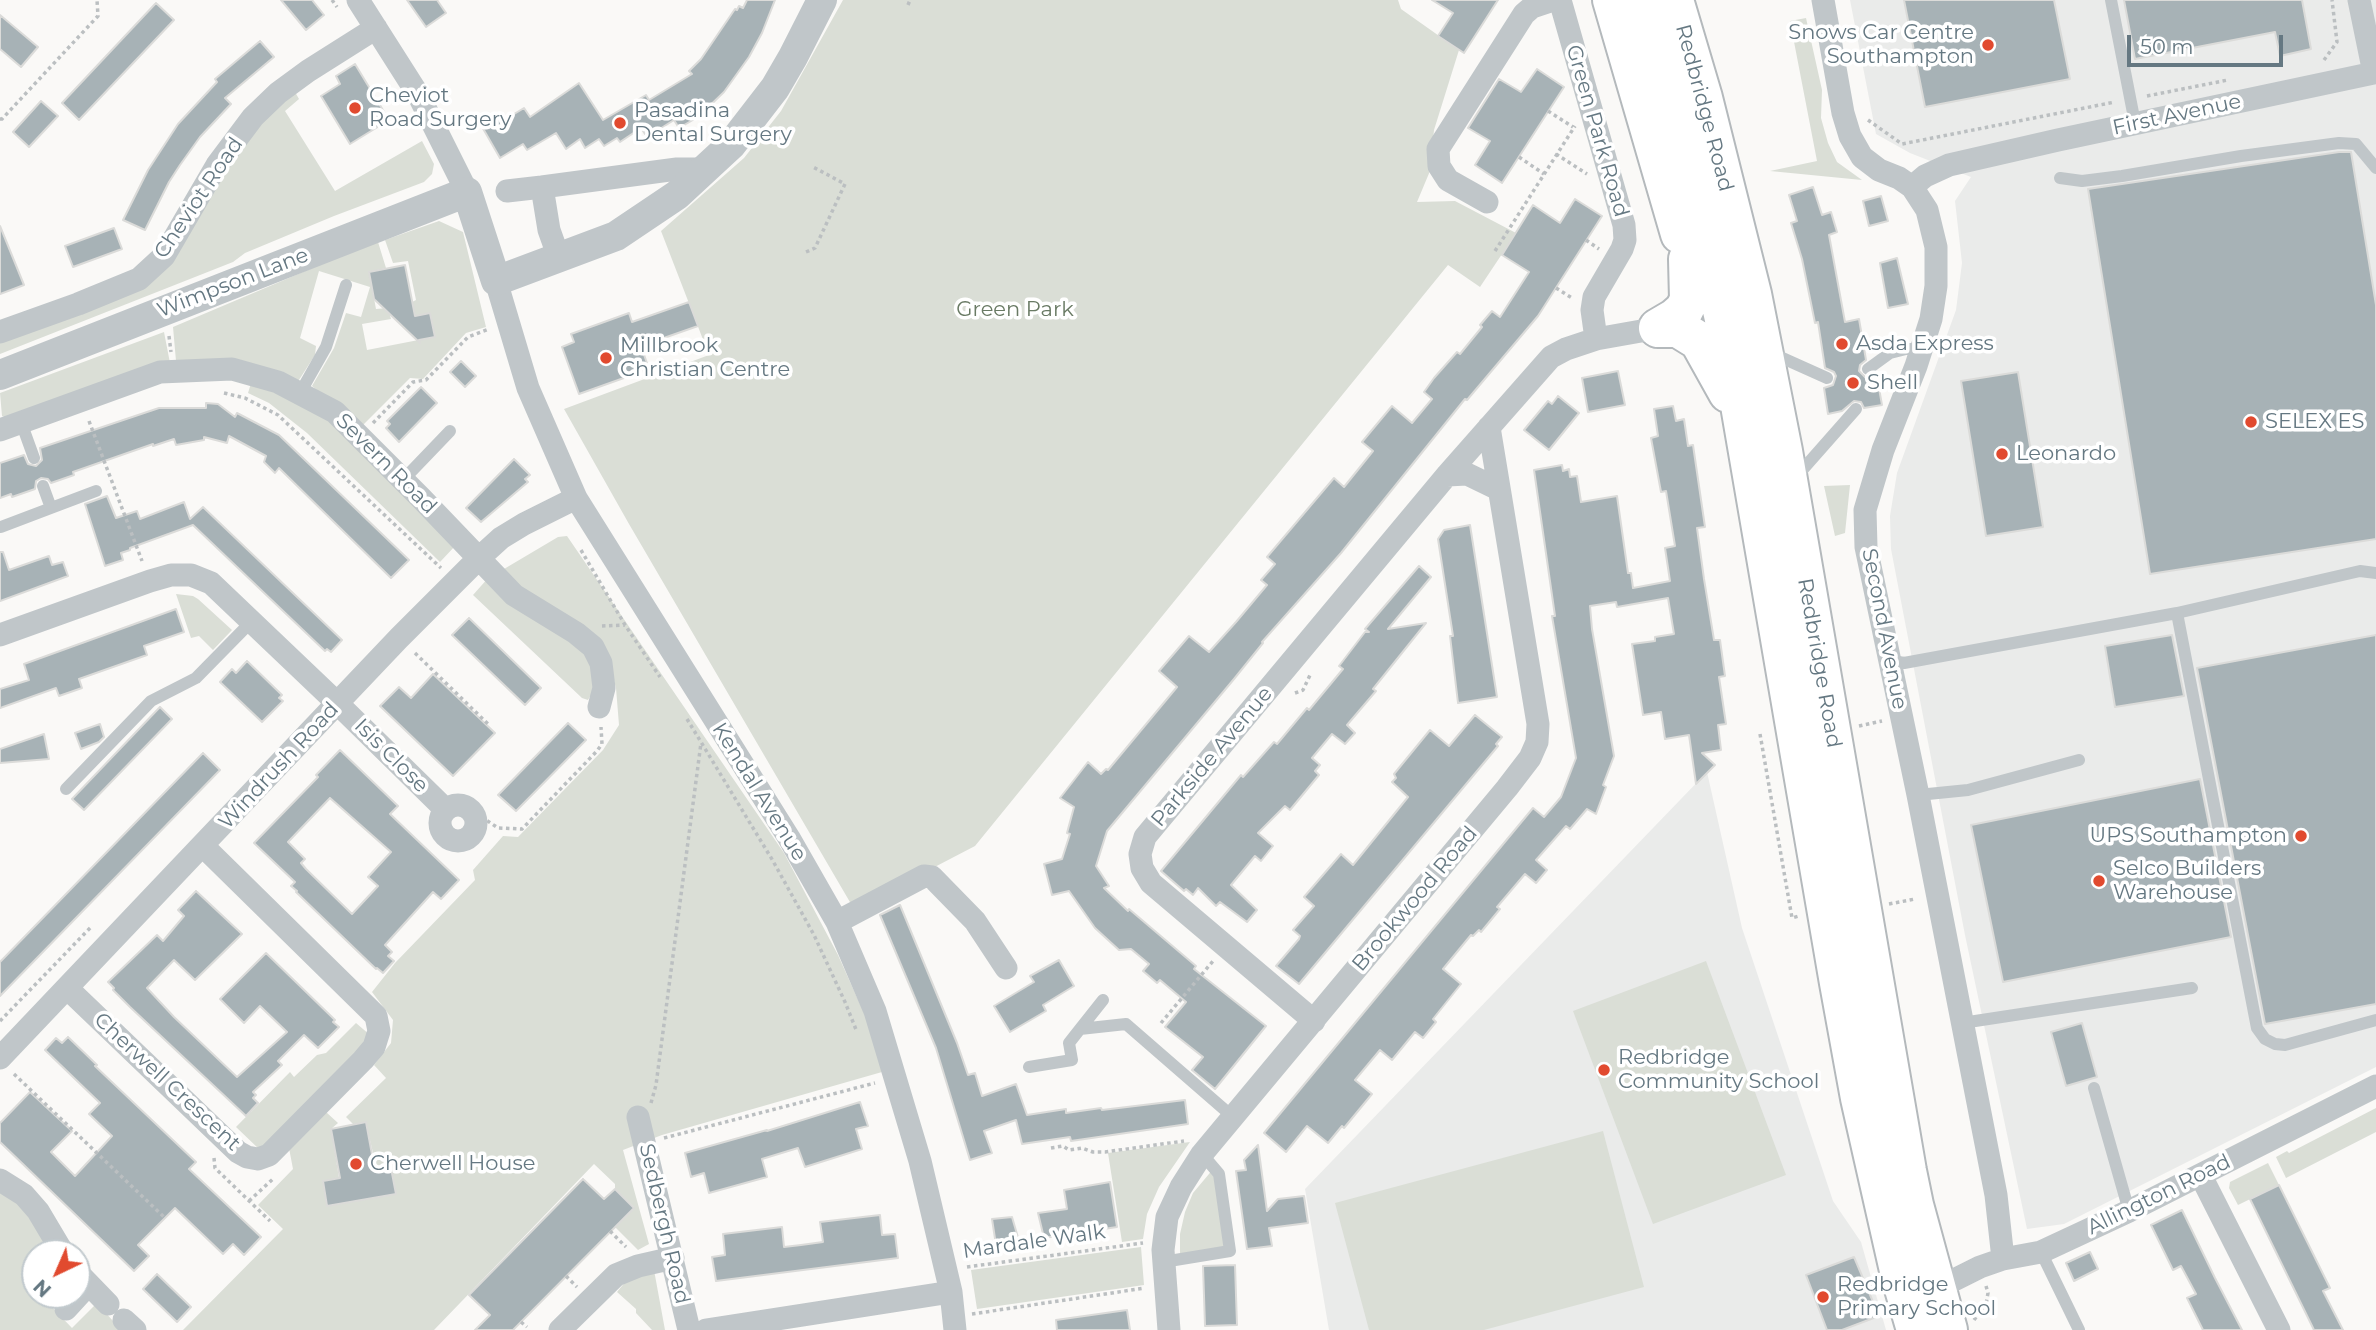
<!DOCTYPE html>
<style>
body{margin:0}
#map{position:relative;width:2376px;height:1330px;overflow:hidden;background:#faf9f7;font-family:Montserrat,sans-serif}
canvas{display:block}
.north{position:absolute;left:21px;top:1239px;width:70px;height:70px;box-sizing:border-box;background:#fff;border:2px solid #c1c9cd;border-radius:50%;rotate:224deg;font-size:19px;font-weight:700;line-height:28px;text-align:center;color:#657882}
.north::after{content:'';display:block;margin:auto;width:24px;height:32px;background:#e14a2f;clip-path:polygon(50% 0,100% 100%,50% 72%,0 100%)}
.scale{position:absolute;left:2127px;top:35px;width:156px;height:32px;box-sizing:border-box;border:4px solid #657882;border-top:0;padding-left:9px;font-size:21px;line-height:24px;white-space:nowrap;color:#657882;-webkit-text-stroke:5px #fff;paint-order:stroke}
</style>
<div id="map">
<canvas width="2376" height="1330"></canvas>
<div class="north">N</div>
<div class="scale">50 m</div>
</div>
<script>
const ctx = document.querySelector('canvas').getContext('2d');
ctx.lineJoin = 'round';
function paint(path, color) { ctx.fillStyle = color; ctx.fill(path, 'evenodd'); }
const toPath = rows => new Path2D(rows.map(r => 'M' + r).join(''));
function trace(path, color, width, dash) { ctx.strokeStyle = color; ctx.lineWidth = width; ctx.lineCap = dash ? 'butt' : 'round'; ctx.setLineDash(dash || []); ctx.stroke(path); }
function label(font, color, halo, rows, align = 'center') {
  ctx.font = font + ' Montserrat,sans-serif'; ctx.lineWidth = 7; ctx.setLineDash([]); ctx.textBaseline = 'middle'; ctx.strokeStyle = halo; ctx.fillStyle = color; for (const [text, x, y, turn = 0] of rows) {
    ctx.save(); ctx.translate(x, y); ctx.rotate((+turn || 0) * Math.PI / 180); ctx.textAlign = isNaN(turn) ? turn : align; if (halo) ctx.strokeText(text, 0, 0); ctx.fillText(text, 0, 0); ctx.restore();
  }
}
const built = toPath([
 [1850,0,2376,0,2376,1067,2064,1224,2027,1229,1965,935,1891,549,1890,516,1897,473,1956,310,1962,263,1955,201,1971,177,1910,153,1876,134],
 [1707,772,1742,928,1833,1201,1861,1242,1886,1330,1329,1330,1305,1189]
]);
const green = toPath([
 [843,0,1398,0,1401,9,1459,50,1434,130,1430,171,1417,202,1455,201,1516,233,1480,287,1448,265,975,846,854,909,629,524,564,409,709,355,661,231,744,158,781,111],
 [1806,18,1822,90,1821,118,1828,143,1837,162,1862,180,1770,171,1817,161,1790,21],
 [295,92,299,99,285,111,335,191,422,141,434,164,432,174,424,182,334,216,245,253,233,262,0,354,0,340,136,290,235,152,255,129],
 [439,221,463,232,486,327,466,333,423,379,410,378,361,427,312,386,334,348,346,313,361,317,370,287,319,271,300,338,316,346,315,355,297,383,176,361,173,327,355,250,378,242,386,268,369,272,376,309,388,308,391,319,362,324,367,350,434,337,430,313,404,318,412,302,416,300,408,261,393,263,385,240],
 [164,332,170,363,7,418,2,416,0,393],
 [252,380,330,421,456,545,440,562,307,433,269,403,248,393],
 [1850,485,1845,533,1835,536,1824,486],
 [567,536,784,853,838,955,868,1022,882,1072,662,1135,623,1150,649,1244,638,1250,615,1227,634,1207,615,1189,615,1184,594,1164,434,1330,183,1330,283,1229,258,1205,293,1169,289,1148,326,1112,338,1123,331,1129,339,1178,323,1181,327,1206,396,1193,391,1168,377,1170,366,1123,354,1125,346,1117,386,1078,374,1065,391,1043,393,1020,372,992,395,963,475,880,473,870,503,836,518,837,603,750,619,725,616,688,608,657,528,594,504,569,558,537],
 [489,577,574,639,592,659,596,686,588,700,582,698,473,595],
 [176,594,193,596,198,599,232,630,213,650,199,636,191,638],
 [1706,961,1786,1175,1653,1224,1573,1011],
 [356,1023,370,1035,370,1039,260,1150,236,1127,290,1072,294,1077,317,1055,326,1053],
 [2376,1108,2376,1132,2286,1178,2276,1157,2287,1151,2289,1153],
 [1603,1131,1644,1287,1484,1330,1369,1330,1335,1203],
 [1190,1142,1159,1187,1147,1214,1143,1239,1122,1242,1108,1153],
 [2268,1163,2279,1185,2238,1205,2229,1188,2230,1182],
 [1214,1168,1227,1250,1180,1255,1180,1234,1185,1212,1193,1193],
 [0,1190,19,1201,54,1253,35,1253,35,1295,55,1295,48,1303,72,1328,97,1303,121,1330,0,1330],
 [1141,1247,1144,1285,977,1309,971,1270],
 [654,1270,665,1330,652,1330,636,1313,636,1309,617,1292,631,1275]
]);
const building = toPath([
 [281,0,312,0,324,15,306,30,281,0],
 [407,0,437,0,446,13,426,27,407,0],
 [747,0,775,0,762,33,749,57,724,92,698,117,679,128,674,120,647,137,641,128,620,142,617,138,604,146,599,139,585,148,580,139,566,149,556,133,527,150,523,144,500,158,481,125,497,115,501,122,524,108,530,117,579,83,603,120,646,95,649,100,692,74,689,71,701,59,735,9,737,10,739,6,743,8,747,0],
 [1432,0,1498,0,1464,53,1438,36,1453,13,1432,0],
 [1904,0,2054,0,2070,79,1925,107,1904,0],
 [2124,0,2302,0,2311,49,2280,56,2275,32,2135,59,2124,0],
 [156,3,174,20,79,120,62,103,156,3],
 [0,15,38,47,21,67,0,49,0,15],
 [260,41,274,57,225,98,231,104,200,137,180,165,169,182,145,230,123,220,148,170,178,124,217,82,215,79,260,41],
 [355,64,389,120,350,144,321,96,340,84,336,76,355,64],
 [1537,69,1564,87,1502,183,1475,165,1490,141,1468,128,1499,79,1521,92,1537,69],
 [41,101,58,116,29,147,13,132,41,101],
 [2339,152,2351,152,2376,305,2376,539,2150,574,2088,189,2339,152],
 [1813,187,1822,215,1831,212,1837,232,1829,235,1845,322,1859,319,1866,360,1860,365,1859,371,1865,377,1877,377,1882,405,1864,408,1861,402,1854,401,1842,411,1828,414,1824,388,1833,385,1836,376,1834,372,1825,368,1818,322,1815,323,1802,259,1791,223,1797,221,1789,195,1813,187],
 [1881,196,1888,221,1869,226,1863,201,1881,196],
 [1575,199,1602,216,1538,316,1467,400,1465,399,1341,553,1262,642,1263,643,1234,679,1107,831,1096,866,1109,886,1104,888,1128,911,1129,909,1196,966,1194,969,1266,1026,1215,1089,1192,1070,1203,1057,1165,1027,1186,1002,1160,980,1157,983,1143,971,1149,964,1131,949,1119,950,1095,928,1069,891,1052,895,1044,864,1062,859,1070,834,1067,833,1074,807,1060,798,1088,762,1101,774,1106,769,1108,770,1177,687,1159,671,1189,636,1209,652,1236,622,1267,585,1261,580,1275,564,1267,557,1334,478,1344,487,1373,451,1362,442,1392,406,1412,423,1432,399,1424,392,1434,378,1457,352,1460,354,1482,327,1480,325,1492,311,1500,317,1529,272,1502,255,1533,205,1560,223,1575,199],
 [0,226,24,285,0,294,0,226],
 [114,228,122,249,73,267,65,246,114,228],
 [1897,258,1908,304,1888,308,1880,263,1897,258],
 [405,265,415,316,430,313,435,337,419,340,420,343,374,299,369,272,405,265],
 [689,302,698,326,641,346,649,369,579,394,562,347,574,342,571,334,629,313,632,322,689,302],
 [461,361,476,376,465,387,450,372,461,361],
 [1618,371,1625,405,1588,412,1582,378,1618,371],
 [2018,372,2043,527,1986,536,1961,381,2018,372],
 [421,387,437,403,399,442,386,428,390,424,387,421,421,387],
 [1558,396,1579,413,1549,450,1524,430,1548,401,1552,404,1558,396],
 [206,403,218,404,235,417,237,413,279,435,409,560,391,578,279,468,275,473,264,462,266,456,229,436,227,443,204,437,204,440,176,445,174,439,153,446,153,444,73,472,74,475,51,483,48,479,41,478,36,481,35,489,12,497,11,494,0,498,0,463,24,455,28,464,36,466,42,460,40,448,159,408,206,408,206,403],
 [1673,406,1676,421,1684,419,1688,446,1693,445,1705,527,1697,528,1704,579,1714,640,1720,640,1725,676,1719,677,1726,724,1718,725,1721,750,1702,753,1715,765,1696,784,1689,735,1665,739,1661,712,1643,715,1632,644,1655,641,1655,637,1674,634,1668,598,1617,607,1616,602,1590,606,1592,629,1614,756,1603,785,1606,787,1596,814,1587,809,1570,829,1566,826,1536,860,1547,870,1536,883,1525,874,1497,907,1500,909,1481,932,1479,930,1473,936,1471,935,1443,969,1461,984,1433,1019,1436,1022,1423,1038,1415,1032,1392,1060,1380,1050,1355,1080,1372,1094,1344,1128,1342,1126,1328,1143,1307,1126,1286,1152,1264,1133,1533,808,1544,817,1561,797,1576,758,1552,616,1555,616,1534,470,1562,465,1563,471,1569,469,1570,477,1577,476,1581,502,1617,496,1628,573,1631,573,1633,588,1670,581,1665,548,1675,546,1666,491,1661,492,1651,438,1658,436,1654,409,1673,406],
 [514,459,530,475,525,479,528,482,481,522,466,508,514,459],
 [107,496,116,518,137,511,140,519,184,502,190,519,203,507,342,640,331,652,327,649,325,651,193,525,130,548,130,550,121,553,123,560,105,566,85,504,107,496],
 [1470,525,1497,697,1458,703,1450,636,1453,636,1438,539,1444,530,1470,525],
 [0,552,3,552,9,570,49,556,52,565,63,562,68,576,0,601,0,552],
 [1419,566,1431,577,1388,629,1426,623,1373,689,1376,691,1347,725,1355,733,1345,744,1332,734,1312,758,1320,765,1315,771,1319,775,1290,810,1285,806,1258,833,1273,846,1261,861,1255,856,1231,885,1257,910,1247,922,1220,902,1216,906,1198,888,1193,895,1186,889,1184,891,1161,871,1241,775,1243,777,1274,742,1277,744,1307,708,1309,710,1343,669,1339,666,1365,632,1369,632,1365,629,1419,566],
 [176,609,184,632,144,646,147,655,79,679,82,688,59,696,56,688,0,708,0,689,29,680,24,664,176,609],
 [469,618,541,688,525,705,452,635,469,618],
 [2172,635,2184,696,2115,707,2105,646,2172,635],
 [2376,635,2376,1004,2265,1024,2197,668,2376,635],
 [247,661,282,695,279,698,283,701,262,722,220,682,232,669,236,673,247,661],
 [433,674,495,733,453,776,380,706,399,687,411,698,433,674],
 [160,707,172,719,84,810,72,799,160,707],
 [1475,715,1502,737,1496,744,1498,746,1299,984,1276,966,1299,939,1300,936,1293,930,1314,906,1304,897,1341,854,1353,865,1408,797,1392,782,1396,778,1394,774,1430,730,1449,746,1475,715],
 [568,723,586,740,516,811,498,795,568,723],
 [100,724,104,737,99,742,81,749,75,733,100,724],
 [44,734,49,759,0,763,0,749,44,734],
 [340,750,398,806,390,814,459,880,441,899,433,892,385,945,392,952,388,956,394,961,383,973,377,968,376,969,296,892,297,891,291,886,295,882,254,843,318,777,316,775,340,750],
 [330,798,391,852,368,877,378,886,352,914,306,869,301,863,305,859,288,842,330,798],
 [203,753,220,770,0,996,0,962,203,753],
 [2200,779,2231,937,2003,982,1971,825,2200,779],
 [196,891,242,934,195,980,174,960,147,988,174,1017,237,1077,287,1032,260,1006,244,1023,220,999,266,953,335,1020,333,1022,339,1027,318,1048,304,1035,278,1061,282,1065,253,1092,256,1095,253,1098,258,1103,246,1116,130,1007,113,990,114,988,108,982,157,935,163,941,184,916,178,910,196,891],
 [900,905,957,1043,968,1075,975,1073,982,1096,1016,1084,1027,1115,1066,1109,1066,1113,1101,1108,1102,1110,1185,1100,1188,1124,1071,1141,1070,1137,1022,1144,1016,1120,984,1131,992,1153,970,1160,936,1048,880,915,900,905],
 [1059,960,1074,986,1043,1005,1046,1011,1010,1032,994,1006,1034,982,1030,976,1059,960],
 [2082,1023,2097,1077,2066,1086,2051,1032,2082,1023],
 [68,1037,97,1065,95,1066,196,1162,189,1169,261,1237,244,1255,233,1244,223,1254,175,1208,138,1245,149,1256,134,1271,0,1142,0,1123,30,1092,72,1131,51,1152,75,1176,112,1136,89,1114,100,1103,45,1050,56,1038,62,1043,68,1037],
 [860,1102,868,1126,856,1129,862,1149,805,1167,798,1148,762,1159,767,1177,709,1193,704,1173,691,1177,685,1153,767,1130,767,1131,860,1102],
 [366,1122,375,1171,391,1168,396,1194,327,1206,323,1181,340,1178,331,1129,366,1122],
 [1258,1145,1267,1211,1278,1199,1304,1196,1308,1223,1269,1228,1272,1246,1247,1249,1236,1171,1246,1170,1244,1160,1258,1145],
 [583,1179,604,1199,615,1189,634,1208,513,1330,475,1330,490,1315,469,1295,583,1179],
 [1110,1182,1117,1227,1044,1238,1038,1213,1067,1209,1064,1190,1110,1182],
 [2279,1185,2330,1288,2323,1291,2343,1330,2314,1330,2250,1199,2279,1185],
 [2182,1210,2215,1278,2242,1330,2203,1330,2187,1298,2196,1294,2181,1266,2173,1270,2151,1225,2182,1210],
 [880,1215,882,1235,895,1234,898,1258,716,1281,712,1257,725,1255,723,1234,782,1227,784,1247,801,1245,823,1242,820,1222,880,1215],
 [1012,1217,1019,1241,996,1245,992,1219,1012,1217],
 [2090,1252,2098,1269,2074,1281,2066,1263,2090,1252],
 [1854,1257,1879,1316,1842,1330,1827,1330,1806,1275,1854,1257],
 [1235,1265,1237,1325,1205,1326,1203,1266,1235,1265],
 [157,1274,191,1307,177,1322,143,1289,157,1274],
 [1127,1310,1130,1330,1057,1330,1056,1320,1127,1310]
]);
const path = toPath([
 [332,0,337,7],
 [908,5,910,0],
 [2324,60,2337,42,2332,0],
 [2147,96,2228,80],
 [1548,111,1573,127],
 [0,119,2,119,98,16,97,0],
 [1868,120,1902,144,2115,102],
 [1556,154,1587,174],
 [1519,157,1544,174],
 [1586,240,1599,249],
 [1495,251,1575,126],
 [806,252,815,248,845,184,813,167],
 [1556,288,1572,298],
 [169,336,171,352],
 [224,393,245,398,278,415,441,568],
 [89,421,142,561],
 [373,423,413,382,426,380,468,337,489,329],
 [581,550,625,625,660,677],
 [602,626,625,625],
 [415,653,489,725],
 [1295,693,1303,690,1311,673],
 [687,719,773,861,814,935,845,1002,857,1032],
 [1859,726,1882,721],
 [1760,734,1792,918,1799,916],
 [464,805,498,828,522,829,597,751,602,744,601,727],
 [1889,904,1915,899],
 [0,1021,91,927],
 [1161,1023,1213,961],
 [14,1074,165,1218],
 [651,1103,656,1085,701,743],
 [664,1138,875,1083],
 [1051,1148,1063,1146,1069,1150,1082,1148,1093,1152,1105,1152,1184,1141],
 [214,1158,215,1168,270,1221],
 [249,1201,274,1178],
 [610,1231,626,1247],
 [967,1267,1143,1243],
 [566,1276,577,1287],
 [972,1314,1145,1288],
 [1974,1320,1986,1304,1988,1293,1986,1286],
 [521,1322,527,1327]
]);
const service = toPath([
 [2111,0,2135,123],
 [2060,178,2082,181,2122,176,2241,156,2339,143,2356,144,2376,168],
 [1769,352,1827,378],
 [1868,369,1890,353,1906,349,1921,349],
 [300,393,326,347,346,285],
 [21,422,34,458],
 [1796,477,1856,409],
 [403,480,450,431],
 [51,508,96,491],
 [1,527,51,508,43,486],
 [2177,613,2257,1028,2265,1039,2275,1044,2285,1045,2376,1020],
 [1888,660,1904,663,2177,613,2360,571,2376,573],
 [66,789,151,701,196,678,251,622],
 [1918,795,1968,790,2079,760],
 [1962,1023,2192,988],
 [1080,1029,1103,1000],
 [1029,1067,1072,1060,1069,1043,1080,1029,1126,1024,1233,1117],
 [2094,1088,2129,1211],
 [2041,1252,2079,1330],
 [1163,1262,1230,1251,1219,1174,1202,1154]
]);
const minor = toPath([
 [358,0,419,96,467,192],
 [1560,0,1624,225,1625,240,1622,249,1594,297,1592,310,1596,339],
 [1823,0,1843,113,1850,136,1862,157,1879,170,1899,178,1912,187,1927,210,1936,247,1936,286,1931,319,1916,366,1883,450,1865,510,1866,547,1918,795,1996,1195,2003,1259],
 [1912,187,1925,176,1949,165,2058,140,2374,73,2359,0],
 [507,191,542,187],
 [1487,202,1448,180,1439,166,1438,149,1524,14,1532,7,1553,0],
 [559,258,549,230,542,187,677,169,705,169],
 [496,281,528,388,576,498,789,838,837,922,875,1011,920,1161,951,1292,955,1330],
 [0,332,78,304,139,279,164,256,217,165,253,117,278,93,308,71,376,28],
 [0,430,160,372,232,369,278,382,335,412,421,498,514,595,576,633,593,647,601,663,604,688,599,707],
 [1447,475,1467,474,1498,489],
 [0,635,150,581,171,575,191,575,211,583,337,703,445,809],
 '440 823a18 18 0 1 1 36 0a18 18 0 1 1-36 0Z',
 [837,922,924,876,932,877,975,921,1006,968],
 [67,988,238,1152,247,1157,258,1159,269,1155,363,1060,374,1047,379,1031,376,1016,203,846],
 [1314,1021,1151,883,1142,868,1140,854,1145,837,1447,475,1551,357,1566,349,1596,339,1658,328],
 [0,1058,399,638,479,558,501,538,524,524,576,498],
 [638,1117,689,1330],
 [2201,1176,2279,1330],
 [0,1180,24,1195,38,1211,63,1253],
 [77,1272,108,1304],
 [1936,1289,1980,1267,2003,1259,2041,1252,2129,1211,2376,1086],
 [66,1309,88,1285],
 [124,1320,135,1330],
 [560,1330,616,1275,638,1266,673,1258],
 [706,1330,951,1292],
 [1169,1330,1163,1250,1167,1217,1181,1187,1202,1154,1507,788,1530,758,1537,742,1538,724,1489,427]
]);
const tertiary = toPath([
 [0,375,467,192,496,281,616,236,677,195,731,145,775,88,793,57,822,0]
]);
const trunk = toPath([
 [1612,0,1680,234],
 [1646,0,1690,170,1729,341,1839,983,1860,1098,1900,1275,1916,1330],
 [1674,0,1703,98,1752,294,1783,451,1907,1171,1914,1205,1948,1330],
 [1658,328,1678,328,1699,341,1728,393],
 [1658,328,1675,318,1684,310,1689,300,1688,259]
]);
const markers = [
 [1988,45,7,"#e14a2f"],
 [355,108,7,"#e14a2f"],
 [620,123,7,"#e14a2f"],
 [1842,344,7,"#e14a2f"],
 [606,358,7,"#e14a2f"],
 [1853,383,7,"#e14a2f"],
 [2251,422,7,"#e14a2f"],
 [2002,454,7,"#e14a2f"],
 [2301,836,7,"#e14a2f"],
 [2099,881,7,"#e14a2f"],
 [1604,1070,7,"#e14a2f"],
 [356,1164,7,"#e14a2f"],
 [1823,1297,7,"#e14a2f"]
];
const poiNames = [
 ["Snows Car Centre",1974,33,"right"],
 ["Southampton",1974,57,"right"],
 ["Cheviot",369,96],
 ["Road Surgery",369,120],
 ["Pasadina",634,111],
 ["Dental Surgery",634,135],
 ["Asda Express",1856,344],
 ["Millbrook",620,346],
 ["Christian Centre",620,370],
 ["Shell",1867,383],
 ["SELEX ES",2265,422],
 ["Leonardo",2016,454],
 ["UPS Southampton",2287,836,"right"],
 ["Selco Builders",2113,869],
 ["Warehouse",2113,893],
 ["Redbridge",1618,1058],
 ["Community School",1618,1082],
 ["Cherwell House",370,1164],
 ["Redbridge",1837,1285],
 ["Primary School",1837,1309]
];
const streetNames = [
 ["Redbridge Road",1704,108,75],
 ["First Avenue",2177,115,-12],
 ["Green Park Road",1597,131,74],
 ["Cheviot Road",199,198,-56],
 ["Wimpson Lane",233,283,-21],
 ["Severn Road",386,464,45],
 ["Second Avenue",1884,629,79],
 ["Redbridge Road",1819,663,80],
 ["Isis Close",391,756,45],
 ["Parkside Avenue",1212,757,-50],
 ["Windrush Road",279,766,-47],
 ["Kendal Avenue",759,792,58],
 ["Brookwood Road",1415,899,-50],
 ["Cherwell Crescent",167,1082,43],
 ["Allington Road",2159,1195,-26],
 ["Sedbergh Road",664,1224,77],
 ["Mardale Walk",1034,1242,-8]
];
const parkNames = [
 ["Green Park",1015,310]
];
paint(built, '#eaebea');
paint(green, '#daded6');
paint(building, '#a7b2b6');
trace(building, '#dbdbd9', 2);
trace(trunk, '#b4b9bc', 42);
trace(path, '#bbbfc1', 3.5, [3.5, 3.5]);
trace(service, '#c0c6c9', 12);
trace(minor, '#c0c6c9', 23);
trace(tertiary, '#c0c6c9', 30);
trace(trunk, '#fff', 38);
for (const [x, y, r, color] of markers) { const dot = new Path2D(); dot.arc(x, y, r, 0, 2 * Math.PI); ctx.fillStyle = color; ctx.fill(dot); trace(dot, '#fff', 2.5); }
label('21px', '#657882', '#fff', poiNames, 'left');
label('21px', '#657882', '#fff', streetNames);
label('21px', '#697a64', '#fff', parkNames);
</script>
